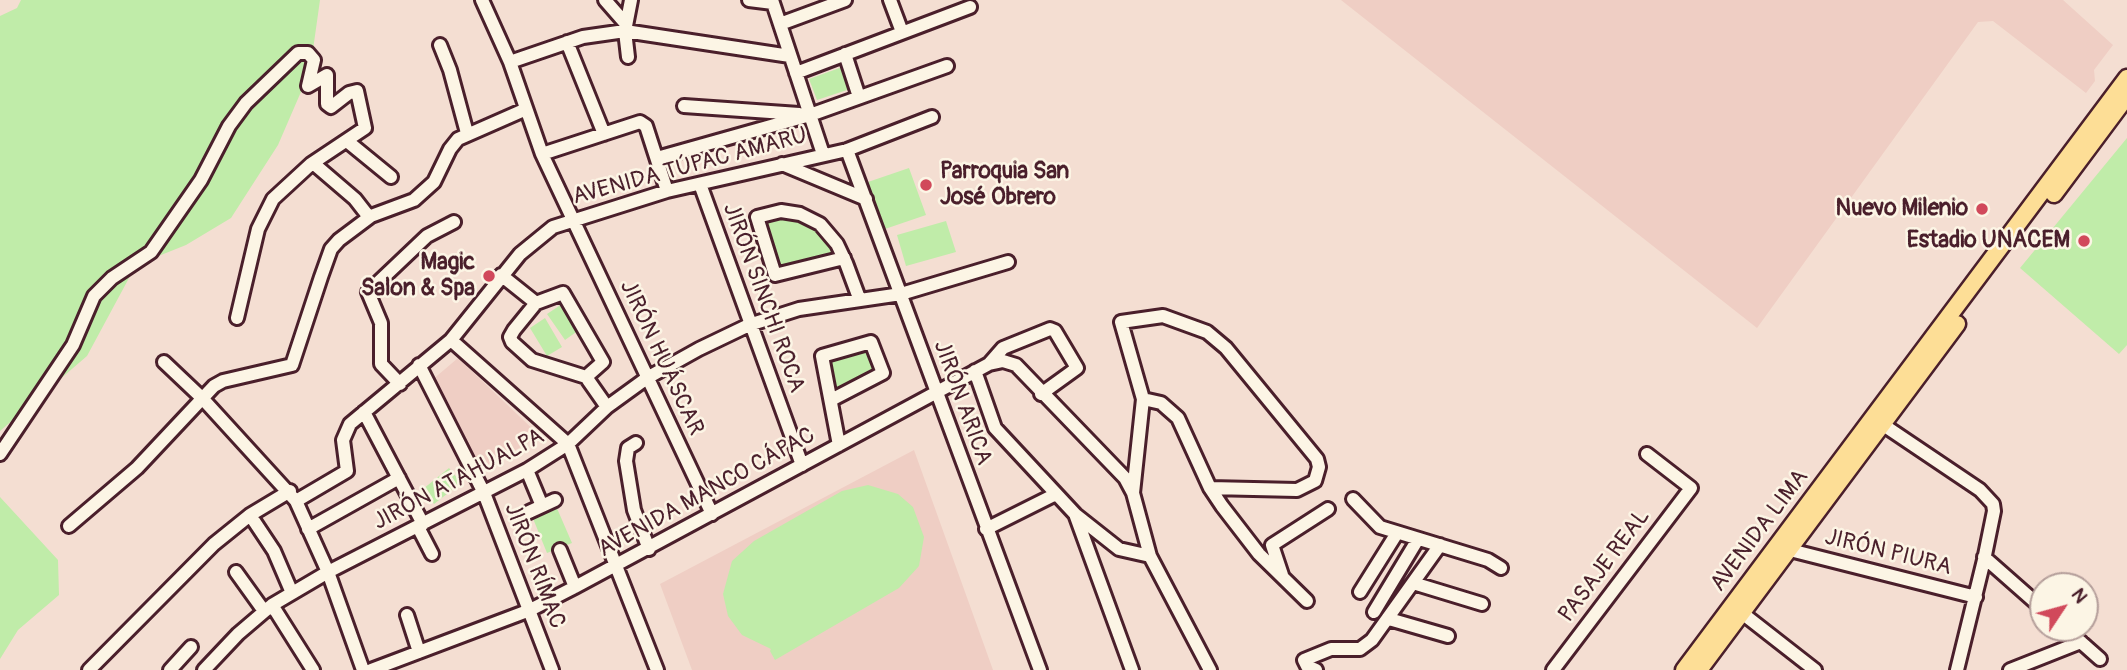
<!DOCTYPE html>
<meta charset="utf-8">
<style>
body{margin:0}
#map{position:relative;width:2127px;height:670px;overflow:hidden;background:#f4ded2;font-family:Pangolin,sans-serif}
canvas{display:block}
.north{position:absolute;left:2029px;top:572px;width:70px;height:70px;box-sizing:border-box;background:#fcf5e5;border:2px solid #b59f9b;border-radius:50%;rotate:54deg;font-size:19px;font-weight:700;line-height:28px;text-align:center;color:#4a1f2b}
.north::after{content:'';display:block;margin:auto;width:24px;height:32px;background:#d1495b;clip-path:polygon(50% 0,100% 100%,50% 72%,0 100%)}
</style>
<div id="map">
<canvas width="2127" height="670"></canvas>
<div class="north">N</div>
</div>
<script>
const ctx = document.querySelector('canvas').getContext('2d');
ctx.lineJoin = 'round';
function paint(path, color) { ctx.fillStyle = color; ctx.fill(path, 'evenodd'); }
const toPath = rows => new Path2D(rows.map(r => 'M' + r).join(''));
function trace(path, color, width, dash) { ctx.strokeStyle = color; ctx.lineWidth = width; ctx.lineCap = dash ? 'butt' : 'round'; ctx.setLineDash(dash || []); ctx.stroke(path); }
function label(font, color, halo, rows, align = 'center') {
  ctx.font = font + ' Pangolin,sans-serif'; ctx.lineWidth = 5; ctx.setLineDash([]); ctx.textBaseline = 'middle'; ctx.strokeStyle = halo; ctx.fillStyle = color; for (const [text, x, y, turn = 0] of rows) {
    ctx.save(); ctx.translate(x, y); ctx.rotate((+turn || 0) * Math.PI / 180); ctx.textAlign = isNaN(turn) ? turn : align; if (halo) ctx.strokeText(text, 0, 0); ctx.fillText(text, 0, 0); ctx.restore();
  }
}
const built = toPath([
 [1341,0,2063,0,2113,45,2094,70,2095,81,2086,93,1993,21,1978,22,1757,328],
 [458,358,540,436,479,471,431,381],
 [914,450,993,670,692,670,660,584]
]);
const green = toPath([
 [21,0,320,0,310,71,278,145,231,218,186,245,136,265,87,356,0,431,0,16,17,8],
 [845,66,853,88,817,100,809,79],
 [2127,138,2127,345,2119,354,2020,268],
 [909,168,926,215,885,229,868,182],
 [781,216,819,228,835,246,839,258,781,268,765,219],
 [946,221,956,252,906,266,897,235],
 [562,304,579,330,565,340,547,314],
 [545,318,562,347,547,356,530,328],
 [867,351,875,370,836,394,825,362],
 [449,468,461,483,434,504,423,489],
 [868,485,898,494,913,507,924,537,919,566,899,588,775,660,770,651,771,649,742,635,728,616,723,594,732,561,754,541,842,491],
 [0,497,58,560,59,595,18,630,0,659],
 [556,506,572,543,547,553,532,516]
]);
const minor = toPath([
 [482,0,510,62,542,154,712,514],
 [605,0,626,24],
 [749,0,773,3],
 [772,0,823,154],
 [890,0,902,32],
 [780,24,845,0],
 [567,42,604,134],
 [440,45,450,70,467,133],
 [845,54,859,97],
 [628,57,625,31,631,0],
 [510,62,583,37,625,31,790,56],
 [796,73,970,7],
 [684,106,799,114],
 [347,141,391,177],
 [847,150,1040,670],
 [542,154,640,122,646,126,667,191],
 [657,158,810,115,947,66],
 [313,163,355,199,369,217],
 [782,164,866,199],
 [700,184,802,465],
 [844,258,775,275,757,217,781,211,800,214,820,224,837,244,846,263,859,298],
 [501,275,536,303],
 [451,340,568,444,657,670],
 [164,362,202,398,296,501,328,572,363,670],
 [989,364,1003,361,1016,365,1125,478,1133,493,1150,556,1210,670],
 [419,365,484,493,552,670],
 [975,371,995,428,1075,514,1132,670],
 [586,377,603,362,563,293,536,303,514,330,510,337,512,342,532,360,586,377,607,407],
 [400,384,381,364,381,323,368,292,427,236,454,222],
 [1143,399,1161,403,1178,418,1210,488,1222,506,1259,554,1307,601],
 [831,400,883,373,871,342,822,356,839,445],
 [364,412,423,524],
 [1876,420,1980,490,1993,504,1994,511,1984,560,1957,670],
 [636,443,628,448,626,461,634,510,649,549],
 [0,454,73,345,94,296,112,278,151,252,201,180,229,126,246,103,298,53,308,53,314,60,308,86,327,75,327,104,331,107,349,93,357,91,365,128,311,164,273,199,258,229,237,318],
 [527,470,542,506],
 [1133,493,1143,399,1121,322,1163,316,1207,332,1226,348,1317,459,1319,467,1315,481,1297,490,1210,488],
 [1353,499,1380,527,1488,560,1501,568],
 [296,501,347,471,343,440,350,424,451,340,520,254,553,227,667,191,847,150,932,117],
 [529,512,555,500],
 [250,515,274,551,292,593],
 [1076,515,1119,549,1150,556],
 [69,526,137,468,214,386,223,381,292,365,321,277,331,249,339,240,371,216,414,200,434,182,450,149,458,139,524,110],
 [418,527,432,554],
 [308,529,399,478],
 [986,529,1056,494],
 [560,550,575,587],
 [1790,550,1976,597],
 [1984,557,2043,609],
 [236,572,264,611],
 [1282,575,1272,545,1328,509],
 [1413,583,1482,604],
 [1360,592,1397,533],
 [272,605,313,670],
 [1374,612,1418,539],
 [1742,613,1815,670],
 [407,615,419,652],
 [1389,619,1448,636],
 [2065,628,2100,659],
 [89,670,214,544,250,515,290,491],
 [170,670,191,647],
 [204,670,238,634,272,605,328,572,527,470,568,444,607,407,647,378,699,349,749,325,799,309,901,294,1008,262],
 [371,670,530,610,575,587,989,364,1003,348,1050,329,1055,331,1077,368,1041,394],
 [1316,670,1307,666,1304,660,1331,649,1360,649,1372,640,1440,545],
 [1553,670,1691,488,1647,454],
 [2010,670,2081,642]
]);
const major = toPath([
 [2054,194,2127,96],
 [1684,670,2127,78],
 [1699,670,1957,324]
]);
const markers = [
 [926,185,7,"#d1495b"],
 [1982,209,7,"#d1495b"],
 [2084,241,7,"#d1495b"],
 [489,276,7,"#d1495b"]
];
const streetNames = [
 ["AVENIDA TÚPAC AMARU",690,167,-15],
 ["JIRÓN SINCHI ROCA",763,298,70],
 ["JIRÓN HUÁSCAR",661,358,65],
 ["JIRÓN ARICA",962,403,70],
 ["JIRÓN ATAHUALPA",459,480,-28],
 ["AVENIDA MANCO CÁPAC",707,493,-29],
 ["AVENIDA LIMA",1760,531,-53],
 ["JIRÓN PIURA",1888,553,14],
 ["JIRÓN RÍMAC",534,566,69],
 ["PASAJE REAL",1605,566,-53]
];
const poiNames = [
 ["Parroquia San",940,172,"left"],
 ["José Obrero",940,198,"left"],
 ["Nuevo Milenio",1968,209],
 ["Estadio UNACEM",2070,241],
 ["Magic",475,263],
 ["Salon & Spa",475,289]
];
paint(built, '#efcec4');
paint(green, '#c0eca9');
trace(minor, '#4a1f2b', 18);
trace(major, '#4a1f2b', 21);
trace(minor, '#fcf5e5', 12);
trace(major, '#fdde96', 16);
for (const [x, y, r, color] of markers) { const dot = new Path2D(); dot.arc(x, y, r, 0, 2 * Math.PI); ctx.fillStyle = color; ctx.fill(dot); trace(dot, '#fcf5e5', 2.5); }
label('23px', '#4a1f2b', '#fcf5e5', streetNames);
label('bold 23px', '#4a1f2b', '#fcf5e5', poiNames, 'right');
</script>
